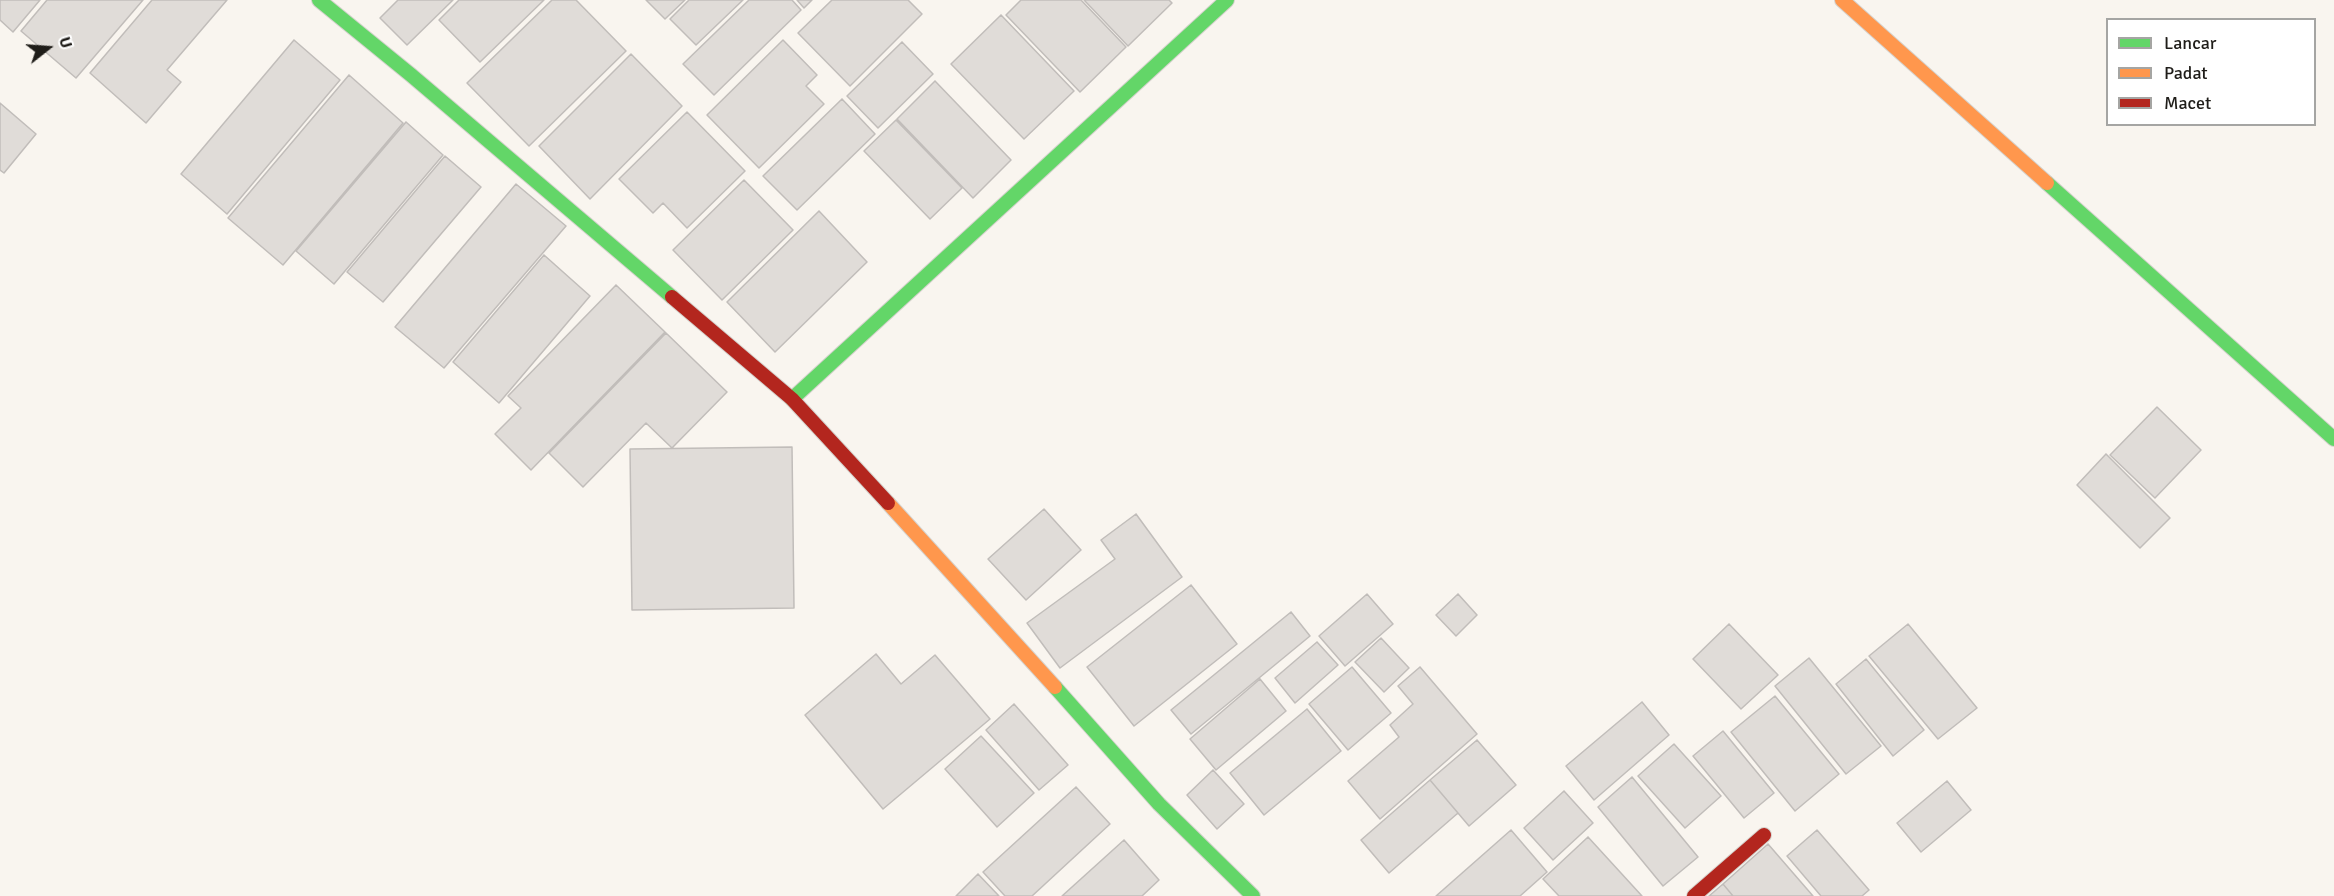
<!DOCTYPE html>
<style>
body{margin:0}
#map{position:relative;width:2334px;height:896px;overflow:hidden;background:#f9f5ef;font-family:Signika,sans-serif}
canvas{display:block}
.legend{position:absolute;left:2106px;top:18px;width:210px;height:108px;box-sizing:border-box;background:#fff;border:2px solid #a5a5a3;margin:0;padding:8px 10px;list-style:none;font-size:18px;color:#1f1d19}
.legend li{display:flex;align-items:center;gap:12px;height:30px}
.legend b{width:30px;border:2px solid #a5a5a3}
.north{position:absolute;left:18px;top:18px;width:60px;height:60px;-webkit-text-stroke:4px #fff;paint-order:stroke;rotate:73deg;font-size:16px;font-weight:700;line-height:24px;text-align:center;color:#1f1d19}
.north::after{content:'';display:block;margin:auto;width:21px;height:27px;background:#1f1d19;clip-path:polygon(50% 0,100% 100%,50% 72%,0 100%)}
</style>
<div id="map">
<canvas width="2334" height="896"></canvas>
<ul class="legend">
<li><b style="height:8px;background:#63d668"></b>Lancar</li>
<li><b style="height:8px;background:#ff974d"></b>Padat</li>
<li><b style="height:8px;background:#b3261e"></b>Macet</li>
</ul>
<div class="north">U</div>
</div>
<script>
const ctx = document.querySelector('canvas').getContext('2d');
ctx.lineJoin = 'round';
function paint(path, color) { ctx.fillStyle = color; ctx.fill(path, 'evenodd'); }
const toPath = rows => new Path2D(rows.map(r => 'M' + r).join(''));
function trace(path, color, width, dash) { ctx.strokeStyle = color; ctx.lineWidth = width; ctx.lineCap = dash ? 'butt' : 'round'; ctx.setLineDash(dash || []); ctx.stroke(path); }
const building = toPath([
 [0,0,40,0,13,32,0,20,0,0],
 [47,0,143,0,76,78,21,31,47,0],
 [152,0,227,0,167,70,181,82,146,123,90,73,152,0],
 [398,0,453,0,407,45,380,18,398,0],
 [459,0,544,0,480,62,439,20,459,0],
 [552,0,576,0,626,51,529,146,467,83,552,0],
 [646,0,685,0,665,19,646,0],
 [689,0,743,0,696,45,670,19,689,0],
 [749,0,792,0,801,10,714,95,683,64,749,0],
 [797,0,812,0,804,8,797,0],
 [832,0,908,0,922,14,850,86,798,33,832,0],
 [1021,0,1081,0,1126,47,1080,92,1006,15,1021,0],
 [1084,0,1169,0,1172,3,1128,46,1084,0],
 [1001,15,1074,91,1024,139,951,64,1001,15],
 [294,40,340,80,227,214,181,174,294,40],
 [783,40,817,75,806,86,824,104,759,168,707,115,783,40],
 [902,42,933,74,878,128,847,96,902,42],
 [631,54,682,106,590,199,539,146,631,54],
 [349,75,403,123,283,265,228,218,349,75],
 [935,81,1011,160,973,198,897,119,935,81],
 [842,99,875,134,797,210,763,176,842,99],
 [0,103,36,134,4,173,0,170,0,103],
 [687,112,745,171,687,228,663,203,653,213,619,179,687,112],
 [896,120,962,188,930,219,864,151,896,120],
 [406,122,443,155,334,284,296,251,406,122],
 [445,156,481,187,383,302,347,272,445,156],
 [744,180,793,230,722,300,673,250,744,180],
 [516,184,566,226,444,368,395,327,516,184],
 [819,211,867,262,775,352,727,302,819,211],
 [544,255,590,296,499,403,453,362,544,255],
 [616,285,665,332,531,470,495,434,521,408,508,396,616,285],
 [666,333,727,392,672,448,646,423,583,487,549,453,666,333],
 [2157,407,2201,450,2155,498,2110,455,2157,407],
 [792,447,794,608,632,610,630,449,792,447],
 [2106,454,2170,518,2140,548,2077,485,2106,454],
 [1044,509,1081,550,1026,600,988,559,1044,509],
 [1136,514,1182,577,1060,668,1027,623,1115,559,1101,540,1136,514],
 [1191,585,1237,644,1134,726,1087,667,1191,585],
 [1367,594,1393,624,1345,666,1319,636,1367,594],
 [1458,594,1477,615,1456,636,1436,615,1458,594],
 [1291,612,1310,636,1191,734,1171,710,1291,612],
 [1729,624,1778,675,1741,709,1693,659,1729,624],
 [1908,624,1977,708,1938,739,1869,656,1908,624],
 [1381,638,1409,668,1384,692,1355,662,1381,638],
 [1317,642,1338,665,1295,703,1275,678,1317,642],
 [876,654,901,684,935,655,990,719,883,809,805,715,876,654],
 [1809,658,1881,746,1846,774,1775,686,1809,658],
 [1866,659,1924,730,1893,756,1836,684,1866,659],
 [1352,667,1391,713,1348,750,1309,704,1352,667],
 [1420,667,1477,734,1380,819,1348,781,1399,737,1390,725,1413,704,1398,686,1420,667],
 [1260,679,1286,711,1216,770,1190,739,1260,679],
 [1775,696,1839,774,1795,811,1731,732,1775,696],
 [1642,702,1669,735,1594,800,1566,766,1642,702],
 [1014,704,1068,765,1039,790,986,730,1014,704],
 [1307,709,1341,751,1264,815,1230,773,1307,709],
 [1723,731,1774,793,1744,818,1693,756,1723,731],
 [981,736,1034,793,997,827,945,769,981,736],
 [1477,740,1516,785,1469,826,1430,780,1477,740],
 [1674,744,1721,796,1685,828,1638,776,1674,744],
 [1213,770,1244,804,1217,829,1187,795,1213,770],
 [1632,777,1698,857,1663,886,1598,807,1632,777],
 [1430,780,1458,813,1389,873,1361,840,1430,780],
 [1947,781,1971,810,1921,852,1897,823,1947,781],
 [1076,787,1110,824,1032,896,1005,896,983,872,1076,787],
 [1564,791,1593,823,1553,860,1524,828,1564,791],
 [1511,830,1547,872,1520,896,1436,896,1511,830],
 [1817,830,1869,890,1862,896,1821,896,1787,856,1817,830],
 [1588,837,1642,896,1559,896,1543,879,1588,837],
 [1124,840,1159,880,1142,896,1062,896,1124,840],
 [1768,844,1813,896,1733,896,1723,884,1768,844],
 [978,874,999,896,956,896,978,874],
 [1723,884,1733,896,1709,896,1723,884]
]);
const fast = toPath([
 [319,0,411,75,672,297],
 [2047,183,2334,439],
 [792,399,1227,0],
 [1055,687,1159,804,1253,896]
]);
const slow = toPath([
 [1842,0,2047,183],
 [888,503,1055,687]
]);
const jam = toPath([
 [672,297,792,399,888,503],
 [1694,896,1764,835]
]);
paint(building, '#e0dcd8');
trace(building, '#c1bdba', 1.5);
trace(fast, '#d5d2cd', 16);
trace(slow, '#d5d2cd', 16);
trace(jam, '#d5d2cd', 16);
trace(fast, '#63d668', 14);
trace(slow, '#ff974d', 14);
trace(jam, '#b3261e', 14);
</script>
